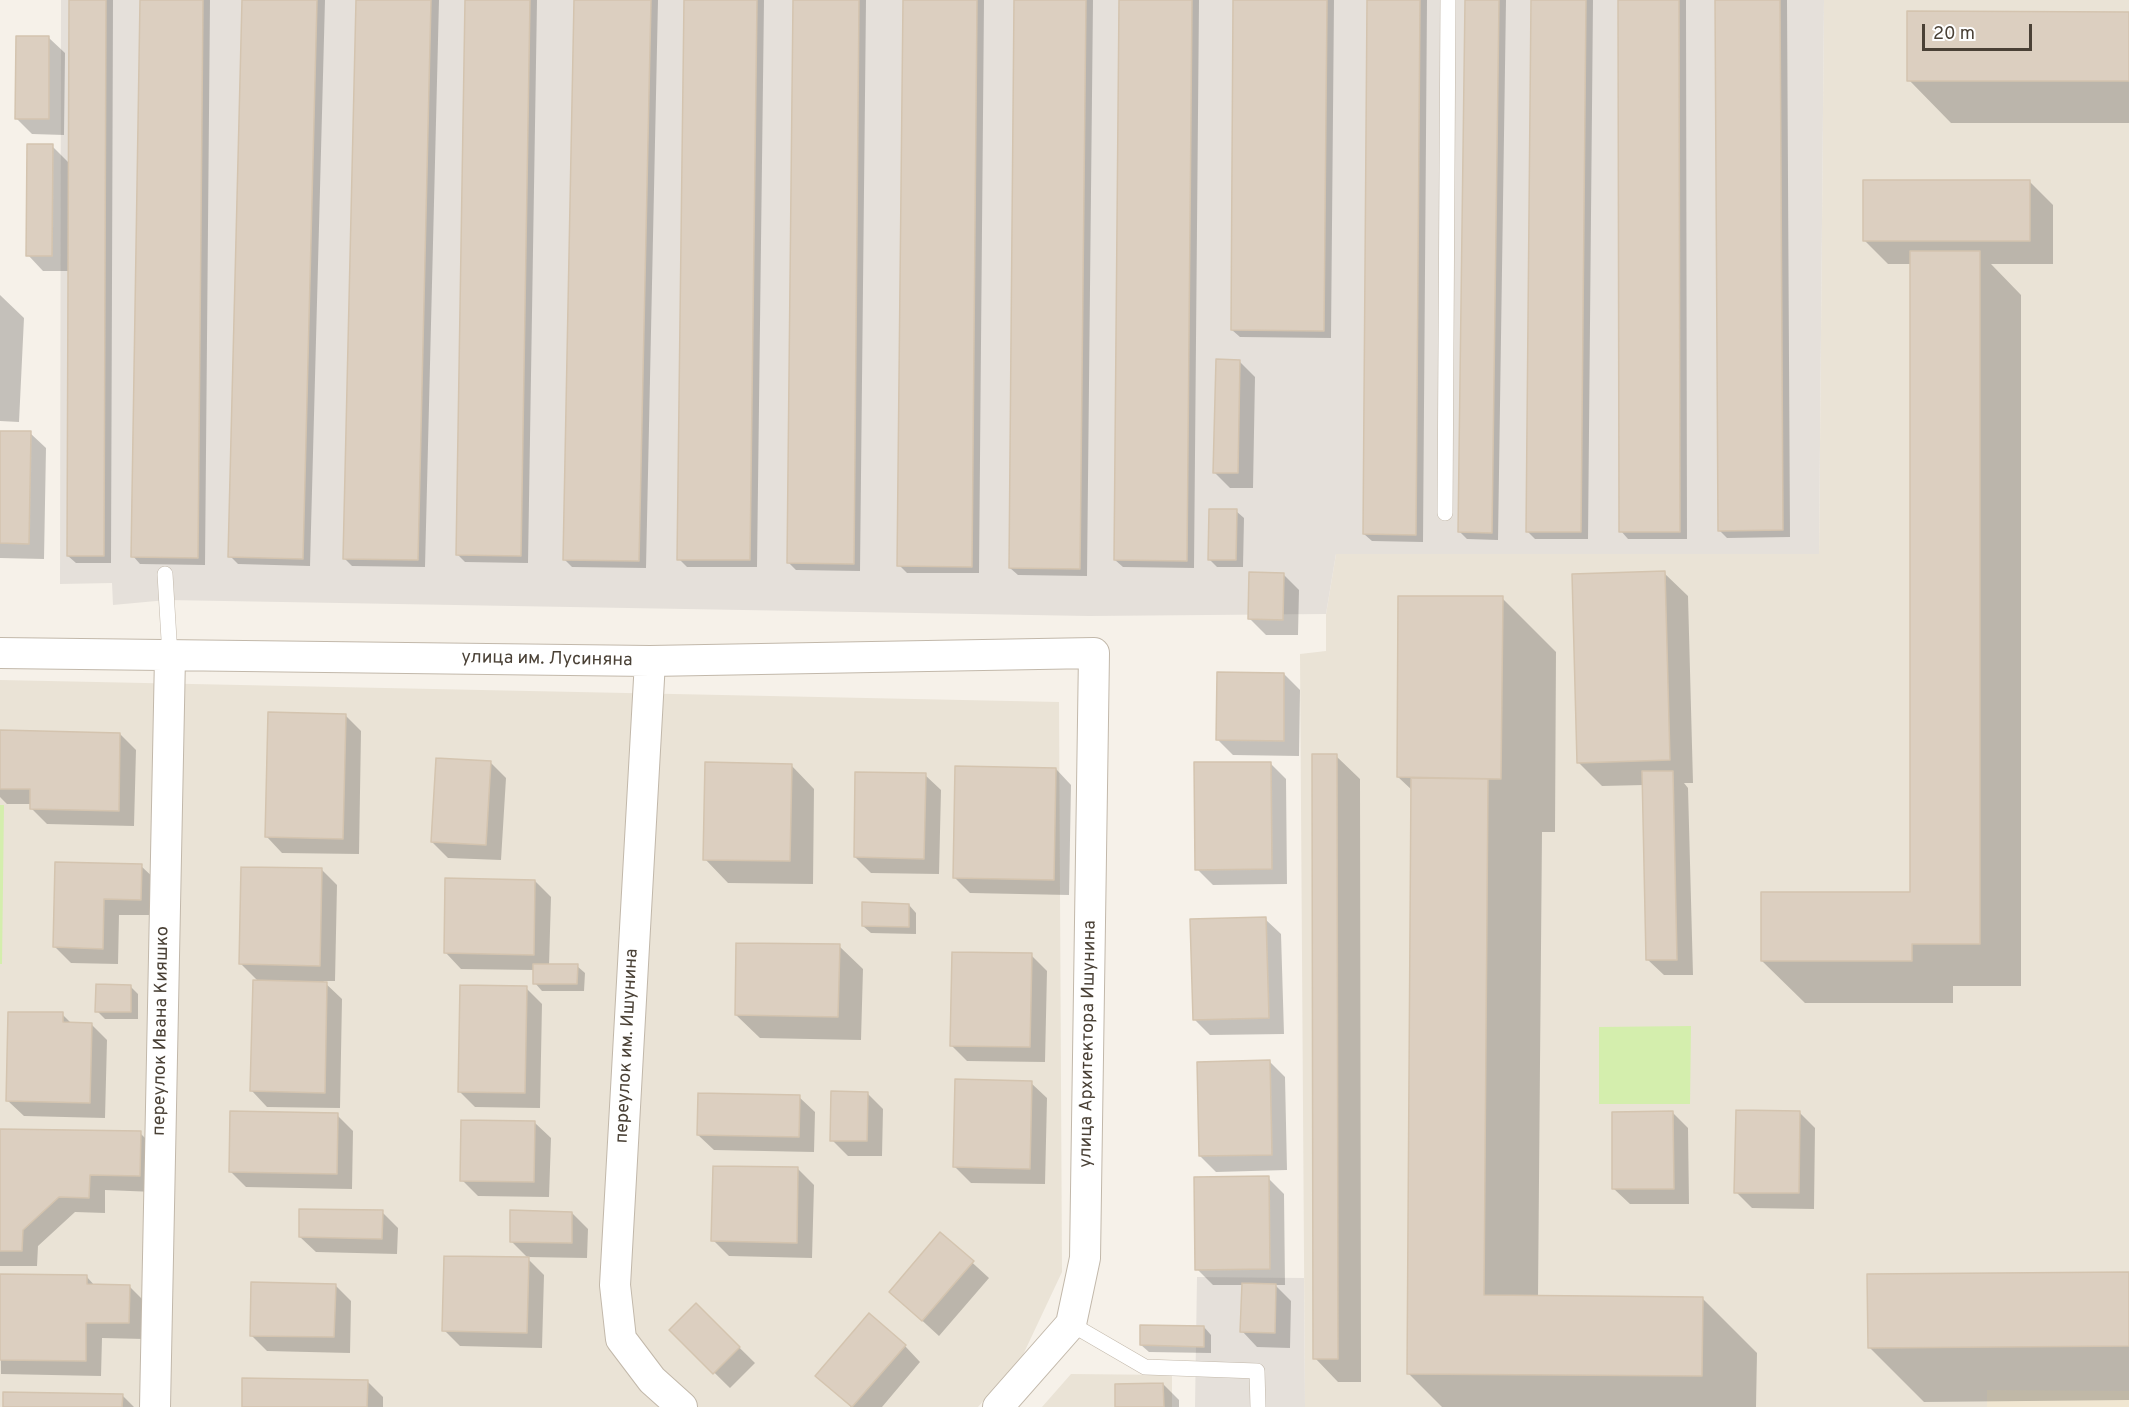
<!DOCTYPE html>
<meta charset="utf-8">
<style>
body{margin:0}
#map{position:relative;width:2129px;height:1407px;overflow:hidden;background:#f6f1e9;font-family:Overpass,sans-serif}
canvas{display:block}
.scale{position:absolute;left:1922px;top:24px;width:110px;height:27px;box-sizing:border-box;border:3px solid #4a4136;border-top:0;padding-left:8px;font-size:18px;line-height:21px;white-space:nowrap;color:#4a4136;-webkit-text-stroke:4px #fff;paint-order:stroke}
</style>
<div id="map">
<canvas width="2129" height="1407"></canvas>
<div class="scale">20 m</div>
</div>
<script>
const ctx = document.querySelector('canvas').getContext('2d');
ctx.lineJoin = 'round';
function paint(path, color) { ctx.fillStyle = color; ctx.fill(path, 'evenodd'); }
const toPath = rows => new Path2D(rows.map(r => 'M' + r).join(''));
function trace(path, color, width, dash) { ctx.strokeStyle = color; ctx.lineWidth = width; ctx.lineCap = dash ? 'butt' : 'round'; ctx.setLineDash(dash || []); ctx.stroke(path); }
function label(font, color, halo, rows, align = 'center') {
  ctx.font = font + ' Overpass,sans-serif'; ctx.lineWidth = 4.5; ctx.setLineDash([]); ctx.textBaseline = 'middle'; ctx.strokeStyle = halo; ctx.fillStyle = color; for (const [text, x, y, turn = 0] of rows) {
    ctx.save(); ctx.translate(x, y); ctx.rotate((+turn || 0) * Math.PI / 180); ctx.textAlign = isNaN(turn) ? turn : align; if (halo) ctx.strokeText(text, 0, 0); ctx.fillText(text, 0, 0); ctx.restore();
  }
}
const residential = toPath([
 [1824,0,2129,0,2129,1407,1305,1407,1300,654,1326,651,1326,614,1336,554,1819,554],
 [0,680,1059,702,1062,1272,1022,1357,978,1407,0,1407],
 [1071,1374,1172,1375,1172,1407,1042,1407]
]);
const industrial = toPath([
 [61,0,1824,0,1819,554,1336,554,1326,614,1089,616,167,600,113,605,112,583,60,584],
 [1197,1277,1304,1278,1305,1407,1195,1407]
]);
const education = toPath([
 [1987,1390,2129,1391,2129,1407,1987,1407]
]);
const green = toPath([
 [0,805,4,805,2,964,0,964],
 [1691,1026,1690,1104,1599,1104,1599,1027]
]);
const shadow = toPath([
 [71,0,113,0,111,563,76,563,68,556,69,271,43,271,28,255,52,146,70,164],
 [142,0,210,0,205,565,140,564,133,556],
 [244,0,325,0,310,566,238,564,230,556],
 [358,0,439,0,425,567,352,566,344,558],
 [466,0,537,0,528,563,465,562,457,554],
 [576,0,658,0,646,568,572,567,564,559],
 [685,0,764,0,757,567,687,567,679,559],
 [794,0,866,0,860,571,796,570,789,563],
 [904,0,984,0,979,573,907,573,899,565],
 [1015,0,1093,0,1087,576,1018,575,1010,568],
 [1120,0,1199,0,1194,568,1123,567,1115,560],
 [1234,0,1334,0,1331,338,1240,337,1232,330],
 [1368,0,1427,0,1423,542,1372,541,1364,534],
 [1467,0,1506,0,1498,540,1467,539,1460,532],
 [1532,0,1593,0,1588,539,1535,539,1527,531],
 [1620,0,1686,0,1687,539,1628,539,1621,531],
 [1717,0,1787,0,1790,537,1727,538,1719,530],
 [2129,13,2129,123,1951,123,1909,80],
 [49,38,65,53,64,135,32,134,16,118],
 [2029,181,2053,205,2053,264,1991,264,2021,295,2021,986,1953,986,1953,1003,1805,1003,1762,961,1911,893,1911,264,1888,264,1865,241],
 [0,295,24,318,19,422,0,421],
 [1239,361,1255,377,1253,488,1230,488,1214,472],
 [0,432,30,433,46,448,44,559,0,558],
 [1236,511,1244,518,1243,567,1217,567,1209,559],
 [1664,573,1688,596,1693,783,1684,783,1688,788,1693,975,1664,975,1648,960,1644,785,1602,786,1578,762],
 [1283,574,1299,590,1298,635,1266,635,1250,619],
 [1502,598,1556,652,1555,832,1542,832,1538,1297,1702,1298,1757,1353,1756,1407,1442,1407,1408,1373,1413,791,1398,777],
 [1284,674,1300,690,1299,756,1233,755,1218,740],
 [345,715,361,731,359,854,282,853,267,837],
 [0,732,120,734,136,750,134,826,47,824,31,808,31,804,7,804,0,797],
 [1336,756,1360,779,1361,1382,1338,1382,1315,1358],
 [490,762,506,778,501,860,448,858,432,842],
 [1270,763,1286,779,1287,884,1213,885,1197,869],
 [791,765,814,789,813,884,728,883,705,859],
 [1056,769,1071,785,1069,895,970,893,954,877],
 [925,775,941,790,939,874,871,873,855,857],
 [56,864,141,866,157,881,156,915,119,915,118,964,71,963,55,947],
 [321,869,337,885,335,981,323,981,342,999,340,1108,267,1107,252,1091,259,982,240,963],
 [535,881,551,897,549,966,577,966,585,973,584,991,542,991,535,983,535,970,461,969,446,953],
 [909,905,916,913,916,934,871,933,863,926],
 [1265,919,1281,934,1284,1034,1210,1035,1195,1020],
 [839,946,863,969,861,1040,760,1038,736,1015],
 [1031,955,1047,971,1045,1062,967,1061,951,1045],
 [131,987,138,994,138,1019,105,1019,97,1011],
 [526,988,542,1004,540,1108,475,1107,459,1091],
 [62,1014,72,1024,91,1024,107,1040,105,1118,24,1116,8,1101],
 [1269,1061,1285,1077,1287,1170,1216,1172,1200,1156],
 [1031,1083,1047,1098,1045,1184,971,1183,955,1167],
 [867,1093,883,1109,882,1156,848,1156,832,1140],
 [799,1097,815,1112,814,1152,714,1150,698,1135],
 [1672,1112,1688,1128,1689,1204,1630,1204,1614,1189],
 [1799,1112,1815,1128,1814,1209,1752,1208,1736,1192],
 [337,1115,353,1131,352,1189,246,1187,230,1171],
 [535,1123,551,1138,549,1197,478,1196,462,1180],
 [0,1130,140,1133,156,1149,155,1192,105,1190,105,1213,75,1212,38,1246,37,1266,0,1266],
 [798,1169,814,1185,812,1258,729,1256,713,1240],
 [1268,1178,1284,1194,1285,1285,1275,1285,1291,1301,1290,1348,1257,1347,1242,1331,1243,1285,1213,1285,1197,1269],
 [382,1212,398,1228,397,1254,316,1252,300,1237],
 [572,1213,588,1229,587,1258,527,1257,511,1241],
 [941,1234,989,1278,939,1336,891,1292],
 [528,1259,544,1275,542,1348,460,1346,444,1330],
 [2129,1273,2129,1400,1924,1402,1869,1347],
 [0,1275,87,1277,95,1286,129,1286,145,1302,144,1339,102,1338,101,1376,1,1374],
 [335,1285,351,1301,350,1353,267,1351,251,1335],
 [696,1305,755,1363,730,1388,671,1330],
 [1204,1327,1211,1335,1211,1353,1149,1352,1141,1345],
 [905,1346,920,1362,882,1407,851,1407,817,1376],
 [367,1381,383,1397,383,1407,243,1407],
 [1163,1384,1179,1400,1179,1407,1117,1407],
 [122,1395,134,1407,5,1407]
]);
const building = toPath([
 [69,0,106,0,104,556,67,556,69,0],
 [140,0,203,0,198,558,131,557,140,0],
 [242,0,317,0,303,559,228,557,242,0],
 [356,0,431,0,418,560,343,559,356,0],
 [465,0,530,0,521,556,456,555,465,0],
 [574,0,651,0,639,561,563,560,574,0],
 [684,0,757,0,750,560,677,560,684,0],
 [793,0,859,0,854,564,787,563,793,0],
 [903,0,977,0,972,567,897,566,903,0],
 [1014,0,1086,0,1080,569,1009,568,1014,0],
 [1119,0,1192,0,1187,561,1114,560,1119,0],
 [1233,0,1327,0,1324,331,1231,330,1233,0],
 [1367,0,1420,0,1416,535,1363,534,1367,0],
 [1465,0,1499,0,1492,533,1458,532,1465,0],
 [1531,0,1586,0,1581,532,1526,532,1531,0],
 [1618,0,1679,0,1680,532,1619,532,1618,0],
 [1715,0,1780,0,1783,530,1718,531,1715,0],
 [1907,11,2129,12,2129,81,1907,81,1907,11],
 [16,36,49,36,49,119,15,119,16,36],
 [27,144,53,144,52,256,26,256,27,144],
 [1863,180,2030,180,2030,241,1863,241,1863,180],
 [1910,251,1980,251,1980,944,1912,944,1912,961,1761,961,1761,892,1910,892,1910,251],
 [1216,359,1240,360,1238,473,1213,473,1216,359],
 [0,431,31,431,29,544,0,543,0,431],
 [1209,509,1237,509,1236,560,1208,560,1209,509],
 [1665,571,1670,760,1577,763,1572,574,1665,571],
 [1249,572,1284,573,1283,620,1248,619,1249,572],
 [1398,596,1503,596,1501,779,1397,777,1398,596],
 [1217,672,1284,673,1284,741,1216,740,1217,672],
 [268,712,346,714,343,839,265,837,268,712],
 [0,730,120,733,119,811,30,809,30,789,0,789,0,730],
 [1312,754,1337,754,1338,1359,1313,1359,1312,754],
 [436,758,491,761,486,845,431,842,436,758],
 [705,762,792,764,790,861,703,860,705,762],
 [1194,762,1271,762,1272,869,1195,870,1194,762],
 [955,766,1056,768,1054,880,953,878,955,766],
 [1642,771,1673,771,1677,960,1646,960,1642,771],
 [855,772,926,773,924,859,854,857,855,772],
 [1411,778,1488,779,1484,1295,1703,1297,1702,1376,1407,1374,1411,778],
 [55,862,142,864,141,900,104,899,103,949,53,947,55,862],
 [241,867,322,868,320,966,239,964,241,867],
 [445,878,535,880,534,955,444,953,445,878],
 [862,902,909,904,909,927,862,926,862,902],
 [1266,917,1269,1018,1193,1020,1190,919,1266,917],
 [736,943,840,944,838,1017,735,1015,736,943],
 [952,952,1032,953,1030,1047,950,1046,952,952],
 [533,964,578,964,577,984,533,984,533,964],
 [253,980,327,982,325,1093,250,1091,253,980],
 [96,984,131,985,131,1012,95,1012,96,984],
 [460,985,527,986,525,1093,458,1092,460,985],
 [8,1012,63,1012,63,1022,92,1023,90,1103,6,1101,8,1012],
 [1270,1060,1272,1155,1199,1156,1197,1062,1270,1060],
 [955,1079,1032,1081,1030,1169,953,1167,955,1079],
 [831,1091,868,1092,867,1141,830,1141,831,1091],
 [698,1093,800,1095,799,1137,697,1135,698,1093],
 [1736,1110,1800,1111,1799,1193,1734,1193,1736,1110],
 [230,1111,338,1113,337,1174,229,1172,230,1111],
 [1673,1111,1674,1189,1612,1189,1612,1112,1673,1111],
 [461,1120,535,1121,534,1182,460,1181,461,1120],
 [0,1129,141,1131,140,1176,90,1175,89,1198,59,1197,23,1230,22,1251,0,1251,0,1129],
 [713,1166,798,1167,797,1243,711,1241,713,1166],
 [1269,1176,1270,1269,1195,1270,1194,1177,1269,1176],
 [299,1209,383,1210,382,1239,299,1237,299,1209],
 [510,1210,572,1212,572,1243,510,1242,510,1210],
 [940,1232,974,1261,922,1321,889,1292,940,1232],
 [444,1256,529,1257,527,1333,442,1331,444,1256],
 [2129,1272,2129,1346,1868,1348,1867,1274,2129,1272],
 [0,1274,87,1275,87,1284,130,1285,129,1323,86,1323,86,1361,0,1360,0,1274],
 [251,1282,336,1284,334,1337,250,1336,251,1282],
 [1242,1283,1276,1284,1275,1333,1240,1332,1242,1283],
 [696,1303,740,1347,713,1374,669,1330,696,1303],
 [869,1313,906,1345,852,1407,815,1376,869,1313],
 [1140,1325,1204,1326,1204,1347,1140,1345,1140,1325],
 [242,1378,368,1380,367,1407,242,1407,242,1378],
 [1163,1383,1164,1407,1115,1407,1115,1384,1163,1383],
 [3,1392,123,1394,122,1407,3,1407,3,1392]
]);
const lane = toPath([
 [1445,513,1448,0],
 [165,574,170,656],
 [1071,1324,1145,1367,1257,1371,1258,1407]
]);
const street = toPath([
 [0,653,650,661,1094,653,1085,1258,1071,1324,998,1407],
 [650,661,615,1285,621,1339,652,1380,682,1407],
 [155,1407,170,656]
]);
const streetNames = [
 ["улица им. Лусиняна",547,660,1],
 ["переулок Ивана Кияшко",162,1031,-89],
 ["улица Архитектора Ишунина",1089,1044,-89],
 ["переулок им. Ишунина",628,1046,-87]
];
paint(residential, '#eae3d6');
paint(industrial, '#e5e0da');
paint(education, '#f0e6d1');
paint(green, '#d4eead');
paint(shadow, '#0003');
paint(building, '#dccfc0');
trace(building, '#d4c4af', 1.5);
trace(lane, '#c2b8aa', 16);
trace(street, '#c2b8aa', 32);
trace(lane, '#fff', 15);
trace(street, '#fff', 30);
label('18px', '#4a4136', '#fff', streetNames);
</script>
